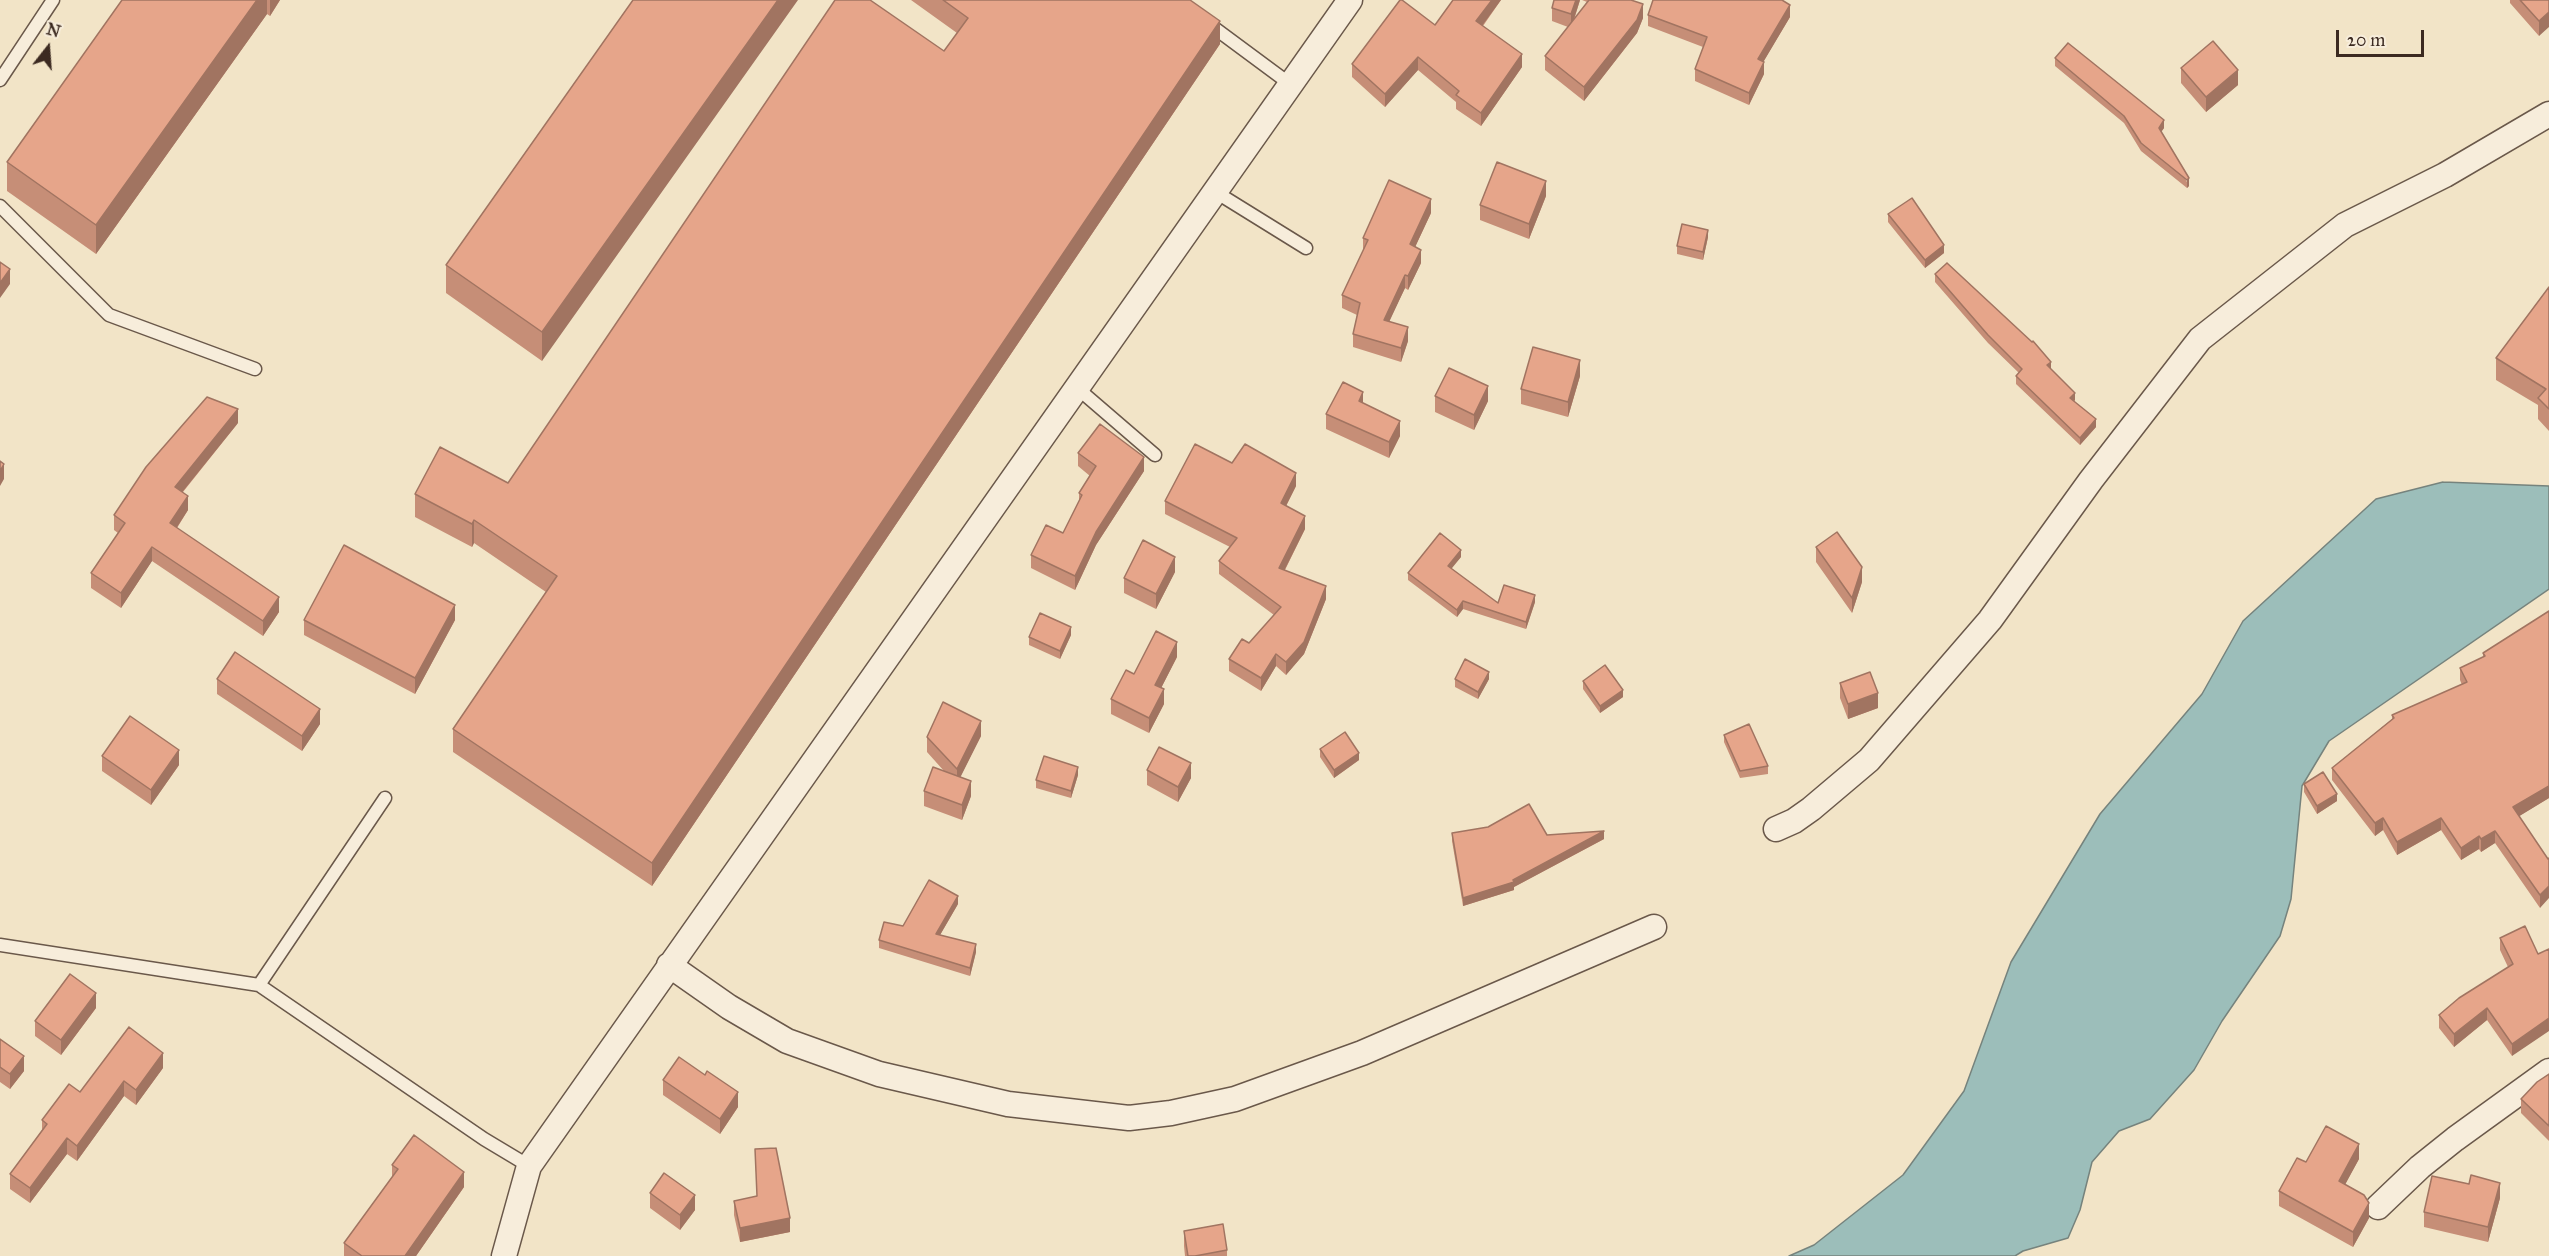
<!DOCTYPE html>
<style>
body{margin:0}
#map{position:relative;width:2549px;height:1256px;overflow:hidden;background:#f2e4c7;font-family:"IM FELL Great Primer",serif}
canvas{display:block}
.north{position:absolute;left:18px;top:18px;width:60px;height:60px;-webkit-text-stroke:4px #f7eddb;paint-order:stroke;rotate:17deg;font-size:16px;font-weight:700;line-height:24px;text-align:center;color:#3c2a21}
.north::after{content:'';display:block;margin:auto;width:21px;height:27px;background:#3c2a21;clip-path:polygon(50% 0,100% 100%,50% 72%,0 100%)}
.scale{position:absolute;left:2336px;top:30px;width:88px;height:27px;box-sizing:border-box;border:3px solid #3c2a21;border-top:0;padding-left:8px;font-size:18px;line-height:21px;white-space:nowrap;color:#3c2a21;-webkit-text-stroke:4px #f7eddb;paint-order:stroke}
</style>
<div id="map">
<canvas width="2549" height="1256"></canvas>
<div class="north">N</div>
<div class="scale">20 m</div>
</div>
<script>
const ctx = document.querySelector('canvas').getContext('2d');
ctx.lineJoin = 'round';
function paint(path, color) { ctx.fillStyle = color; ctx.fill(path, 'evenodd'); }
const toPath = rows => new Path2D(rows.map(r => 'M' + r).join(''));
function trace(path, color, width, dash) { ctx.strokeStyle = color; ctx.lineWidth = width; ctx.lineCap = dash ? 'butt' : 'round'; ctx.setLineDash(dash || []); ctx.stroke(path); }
const water = toPath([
 [2443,482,2549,486,2549,589,2329,741,2302,786,2291,899,2280,936,2222,1021,2194,1070,2150,1119,2119,1131,2092,1162,2080,1210,2068,1238,2023,1251,2015,1256,1789,1256,1814,1245,1903,1175,1964,1091,2011,962,2100,814,2202,694,2243,621,2376,499,2443,482]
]);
const service = toPath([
 [1209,24,1290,84],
 [0,80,53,0],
 [1214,191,1306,248],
 [0,206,109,315,255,369],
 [1076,387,1155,455],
 [385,798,259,985,484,1139,529,1166],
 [0,945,259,985]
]);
const minor = toPath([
 [1776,829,1794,821,1811,809,1869,760,1990,620,2091,480,2200,339,2345,225,2445,175,2549,114],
 [669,965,729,1007,787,1041,879,1074,1008,1104,1129,1118,1171,1113,1235,1099,1362,1053,1654,927],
 [2378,1207,2420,1167,2455,1139,2549,1071],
 [504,1256,529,1166,1350,0]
]);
const wall = toPath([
 [122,0,280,0,270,16,267,14,96,254,7,191,7,162],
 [633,0,542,361,446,293,446,265],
 [911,0,1190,0,1220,44,652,886,453,752,453,729,546,592,474,543,472,547,415,517,415,494,508,483,944,51,957,33],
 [1453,0,1501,0,1483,26,1522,67,1481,126,1456,109,1456,102,1418,70,1385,107,1352,77,1352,64,1435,25],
 [1580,0,1574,20,1587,2,1582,0,1631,0,1643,18,1637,33,1584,101,1545,70,1545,56,1568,27,1552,21,1552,8],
 [2510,0,2549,0,2539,36,2510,3],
 [1648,15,1790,17,1763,62,1764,74,1749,105,1695,81,1695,69,1703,47,1648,26],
 [2055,58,2164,128,2161,132,2189,186,2187,188,2141,151,2124,123,2055,66],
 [2181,68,2238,85,2206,112,2181,83],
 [1546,196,1529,239,1480,220,1480,205],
 [1431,213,1415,247,1421,263,1408,290,1405,288,1389,321,1408,341,1401,362,1353,347,1353,334,1357,315,1342,308,1342,295,1363,251,1363,238],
 [1888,214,1944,253,1925,268,1888,222],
 [1708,237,1703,260,1677,254,1677,246],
 [1935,274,2051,369,2075,400,2074,401,2096,427,2080,445,2016,384,2016,376,2019,373,1988,343,1935,282],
 [2549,287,2549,431,2538,419,2538,405,2496,380,2496,358],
 [1580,376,1568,417,1521,404,1521,389],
 [1435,396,1488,401,1474,430,1435,412],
 [1326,414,1400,436,1389,458,1326,429],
 [238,423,183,492,188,510,177,528,279,612,263,636,152,561,121,608,91,588,91,573,118,533,114,530,114,515],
 [1078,453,1144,471,1096,545,1075,590,1031,568,1031,555,1063,533,1079,501,1079,493,1090,476,1078,466],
 [1296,486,1286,506,1305,529,1285,570,1326,599,1304,654,1286,675,1276,666,1261,691,1229,671,1229,659,1249,643,1274,615,1219,574,1219,561,1230,547,1165,514,1165,501],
 [1816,547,1862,582,1852,613,1816,562],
 [1461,557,1451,568,1498,603,1535,602,1526,629,1463,609,1457,617,1408,580,1408,573],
 [1175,572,1156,609,1124,593,1124,578],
 [2549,611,2549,798,2519,816,2548,859,2540,908,2495,843,2481,852,2479,849,2461,860,2441,830,2397,855,2383,830,2375,836,2332,780,2332,768,2392,719,2392,715,2462,685,2460,680,2460,668,2483,657,2483,653],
 [304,620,455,620,415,694,304,635],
 [1071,635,1060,659,1029,645,1029,637],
 [1177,657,1161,688,1164,704,1149,733,1111,714,1111,699,1134,674],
 [217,679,320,724,302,751,217,694],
 [1455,679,1489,679,1478,699,1455,687],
 [1583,681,1623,697,1600,713,1583,689],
 [1840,683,1878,708,1848,719,1840,698],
 [1724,735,1768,766,1768,774,1740,778,1724,742],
 [981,736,960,777,971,796,962,820,924,806,924,791,944,771,927,752,927,737],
 [1320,749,1359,760,1334,778,1320,757],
 [102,756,179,765,151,805,102,771],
 [1147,770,1191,778,1178,802,1147,785],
 [1078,775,1071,798,1036,788,1036,780],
 [2304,784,2337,801,2317,814,2304,792],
 [1452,833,1604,839,1514,887,1514,890,1463,906,1452,841],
 [958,904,940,935,976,952,970,976,879,948,879,940,903,926],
 [2500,938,2538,954,2512,1056,2487,1020,2454,1047,2439,1028,2439,1015,2508,967,2500,950],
 [96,1008,61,1055,35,1036,35,1021],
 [0,1040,24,1071,10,1089,0,1082],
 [163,1068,136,1105,124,1096,77,1161,67,1154,30,1203,10,1189,10,1174,42,1130,42,1120,80,1092],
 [2549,1074,2549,1141,2521,1113,2521,1099],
 [663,1080,738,1107,720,1134,663,1095],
 [755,1149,790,1232,740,1242,734,1215,734,1201,757,1196],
 [2359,1159,2345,1184,2369,1218,2353,1247,2279,1206,2279,1191,2306,1162],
 [392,1165,464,1187,416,1256,344,1256,344,1243,392,1177],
 [650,1193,695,1210,680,1230,650,1208],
 [2500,1198,2488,1242,2424,1227,2424,1212],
 [1184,1231,1227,1250,1227,1256,1185,1256,1184,1246]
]);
const shadedWall = toPath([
 [257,0,267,0,267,14,96,254,96,225],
 [270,0,280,0,270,16],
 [778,0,798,0,542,361,542,332],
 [1492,0,1501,0,1476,34,1476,21],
 [1576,0,1580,0,1571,28,1571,14],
 [1643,4,1643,18,1637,33,1584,101,1584,87],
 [1790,5,1790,17,1758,71,1758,59],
 [2549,12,2549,27,2539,36,2539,21],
 [1220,21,1220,44,652,886,652,863],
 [1522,54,1522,67,1481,126,1481,113],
 [1418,57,1418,70,1385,107,1385,94],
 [1764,62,1764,74,1749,105,1749,93],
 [2238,70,2238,85,2206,112,2206,97],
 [2164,120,2164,128,2159,135,2159,128],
 [2189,178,2189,186,2187,188,2187,180],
 [1546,181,1546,196,1529,239,1529,224],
 [1431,199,1431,213,1410,258,1410,244],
 [1708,230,1708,237,1703,260,1703,252],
 [1944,245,1944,253,1925,268,1925,260],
 [1421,250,1421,263,1408,290,1408,276],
 [10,269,10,284,0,298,0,283],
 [1405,275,1405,288,1384,333,1384,320],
 [1408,327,1408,341,1401,362,1401,348],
 [1580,360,1580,376,1568,417,1568,402],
 [2051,362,2051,369,2047,365],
 [1488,386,1488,401,1474,430,1474,415],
 [1363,392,1363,407,1359,401],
 [2075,393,2075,400,2070,406,2070,398],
 [238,409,238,423,175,501,175,487],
 [2096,419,2096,427,2080,445,2080,438],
 [1400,421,1400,436,1389,458,1389,442],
 [1144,457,1144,471,1096,545,1075,590,1075,576,1096,532],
 [4,464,4,479,0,486,0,471],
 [1296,473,1296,486,1281,516,1281,503],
 [188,496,188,510,170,538,170,523],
 [1305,516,1305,529,1279,581,1279,568],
 [474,520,474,543,472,547,472,524],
 [152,547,152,561,121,608,121,593],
 [1461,550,1461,557,1448,573,1448,566],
 [1175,557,1175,572,1156,609,1156,594],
 [1862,567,1862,582,1852,613,1852,598],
 [1326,586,1326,599,1304,654,1286,675,1286,662],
 [1535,595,1535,602,1526,629,1526,622],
 [279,597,279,612,263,636,263,621],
 [1463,601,1463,609,1457,617,1457,610],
 [455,605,455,620,415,694,415,678],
 [1071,627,1071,635,1060,659,1060,651],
 [1177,642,1177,657,1155,700,1155,685],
 [1276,654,1276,666,1261,691,1261,678],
 [1489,672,1489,679,1478,699,1478,692],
 [1164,689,1164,704,1149,733,1149,718],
 [1623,690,1623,697,1600,713,1600,706],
 [1878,693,1878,708,1848,719,1848,704],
 [320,709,320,724,302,751,302,736],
 [981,721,981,736,957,784,957,769],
 [179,750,179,765,151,805,151,790],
 [1359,753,1359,760,1334,778,1334,770],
 [1191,763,1191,778,1178,802,1178,787],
 [1078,767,1078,775,1071,798,1071,791],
 [971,781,971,796,962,820,962,805],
 [2549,786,2549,798,2513,820,2513,807],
 [2337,794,2337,801,2317,814,2317,806],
 [2383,818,2383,830,2375,836,2375,823],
 [2441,818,2441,830,2397,855,2397,842],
 [1604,831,1604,839,1514,887,1514,890,1463,906,1463,898,1513,880],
 [2495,831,2495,843,2481,852,2481,839],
 [2479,836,2479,849,2461,860,2461,848],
 [2549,886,2549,898,2540,908,2540,895],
 [958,896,958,904,936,942,936,934],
 [976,944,976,952,970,976,970,968],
 [96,993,96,1008,61,1055,61,1040],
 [2487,1008,2487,1020,2454,1047,2454,1034],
 [2549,1018,2549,1031,2512,1056,2512,1044],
 [163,1053,163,1068,136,1105,136,1090],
 [24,1056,24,1071,10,1089,10,1074],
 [124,1081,124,1096,77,1161,77,1146],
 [738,1092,738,1107,720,1134,720,1119],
 [67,1138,67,1154,30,1203,30,1188],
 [2359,1144,2359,1159,2339,1196,2339,1181],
 [464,1172,464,1187,416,1256,405,1256],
 [2500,1183,2500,1198,2488,1242,2488,1227],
 [695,1195,695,1210,680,1230,680,1215],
 [2369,1203,2369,1218,2353,1247,2353,1232],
 [790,1218,790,1232,740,1242,740,1228]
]);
const building = toPath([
 [122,0,257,0,96,225,7,162,122,0],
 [633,0,778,0,542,332,446,265,633,0],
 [835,0,870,0,944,51,968,18,943,0,1190,0,1220,21,652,863,453,729,557,576,474,520,472,524,415,494,440,447,508,483,835,0],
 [1400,0,1402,0,1435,25,1453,0,1492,0,1476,21,1522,54,1481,113,1456,95,1459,91,1418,57,1385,94,1352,64,1400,0],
 [1554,0,1576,0,1571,14,1552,8,1554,0],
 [1589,0,1631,0,1643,4,1637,20,1584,87,1545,56,1589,0],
 [1653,0,1782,0,1790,5,1758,59,1764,62,1749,93,1695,69,1707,37,1648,15,1653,0],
 [2520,0,2549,0,2549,12,2539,21,2520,0],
 [2213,41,2238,70,2206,97,2181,68,2213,41],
 [2068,43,2164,120,2159,128,2189,178,2187,180,2141,143,2124,116,2055,58,2068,43],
 [1497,162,1546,181,1529,224,1480,205,1497,162],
 [1389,180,1431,199,1410,244,1421,250,1408,276,1405,275,1384,320,1408,327,1401,348,1353,334,1360,303,1342,295,1368,240,1363,238,1389,180],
 [1912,198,1944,245,1925,260,1888,214,1912,198],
 [1682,224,1708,230,1703,252,1677,246,1682,224],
 [0,262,10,269,0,283,0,262],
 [1947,263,2032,342,2033,341,2051,362,2047,365,2075,393,2070,398,2096,419,2080,438,2016,376,2022,369,1988,335,1935,274,1947,263],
 [2549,287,2549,409,2538,398,2546,389,2496,358,2549,287],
 [1533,347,1580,360,1568,402,1521,389,1533,347],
 [1449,368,1488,386,1474,415,1435,396,1449,368],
 [1343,382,1363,392,1359,401,1400,421,1389,442,1326,414,1343,382],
 [207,397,238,409,175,487,188,496,170,523,279,597,263,621,152,547,121,593,91,573,125,523,114,515,146,467,207,397],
 [1100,424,1144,457,1096,532,1075,576,1031,555,1046,525,1063,533,1082,495,1079,493,1096,466,1078,453,1100,424],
 [1195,444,1232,463,1245,444,1296,473,1281,503,1305,516,1279,568,1326,586,1304,642,1286,662,1276,654,1261,678,1229,659,1242,639,1249,643,1281,607,1219,561,1237,538,1165,501,1195,444],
 [0,461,4,464,0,471,0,461],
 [1837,532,1862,567,1852,598,1816,547,1837,532],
 [1440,533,1461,550,1448,566,1498,603,1504,585,1535,595,1526,622,1463,601,1457,610,1408,573,1440,533],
 [1143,540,1175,557,1156,594,1124,578,1143,540],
 [344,545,455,605,415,678,304,620,344,545],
 [2549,611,2549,786,2513,807,2548,859,2549,858,2549,886,2540,895,2495,831,2481,839,2479,836,2461,848,2441,818,2397,842,2383,818,2375,823,2332,768,2394,718,2392,715,2467,682,2460,668,2485,656,2483,653,2549,611],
 [1040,613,1071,627,1060,651,1029,637,1040,613],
 [1156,631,1177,642,1155,685,1164,689,1149,718,1111,699,1126,670,1134,674,1156,631],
 [235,652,320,709,302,736,217,679,235,652],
 [1465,659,1489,672,1478,692,1455,679,1465,659],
 [1605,665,1623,690,1600,706,1583,681,1605,665],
 [1870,672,1878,693,1848,704,1840,683,1870,672],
 [943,702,981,721,957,769,927,737,943,702],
 [130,716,179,750,151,790,102,756,130,716],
 [1749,724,1768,766,1740,771,1724,735,1749,724],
 [1345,732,1359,753,1334,770,1320,749,1345,732],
 [1159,747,1191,763,1178,787,1147,770,1159,747],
 [1044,756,1078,767,1071,791,1036,780,1044,756],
 [933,767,971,781,962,805,924,791,933,767],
 [2323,772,2337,794,2317,806,2304,784,2323,772],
 [1529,804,1547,835,1604,831,1513,880,1514,882,1463,898,1452,833,1488,827,1529,804],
 [929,880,958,896,936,934,976,944,970,968,879,940,884,922,903,926,929,880],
 [2525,926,2538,954,2549,949,2549,1018,2512,1044,2487,1008,2454,1034,2439,1015,2459,998,2513,964,2500,938,2525,926],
 [70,974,96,993,61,1040,35,1021,70,974],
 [129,1027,163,1053,136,1090,124,1081,77,1146,67,1138,30,1188,10,1174,47,1124,42,1120,69,1084,80,1092,129,1027],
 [0,1039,24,1056,10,1074,0,1067,0,1039],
 [679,1057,705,1075,707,1071,738,1092,720,1119,663,1080,679,1057],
 [2549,1074,2549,1126,2521,1099,2537,1082,2549,1074],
 [2326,1126,2359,1144,2339,1181,2364,1195,2369,1203,2353,1232,2279,1191,2297,1158,2306,1162,2326,1126],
 [414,1135,464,1172,405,1256,362,1256,344,1243,398,1169,392,1165,414,1135],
 [776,1148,790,1218,740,1228,734,1201,757,1196,755,1149,776,1148],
 [664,1173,695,1195,680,1215,650,1193,664,1173],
 [2471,1175,2500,1183,2488,1227,2424,1212,2432,1176,2469,1184,2471,1175],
 [1223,1224,1227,1250,1195,1256,1188,1256,1184,1231,1223,1224]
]);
paint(water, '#9cbeba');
trace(water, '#76837d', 1.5);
trace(service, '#6a584a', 15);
trace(minor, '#6a584a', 27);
trace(service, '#f7eddb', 12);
trace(minor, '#f7eddb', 24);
paint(wall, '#c68e77');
paint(shadedWall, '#a17461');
paint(building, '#e6a58a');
trace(building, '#a17461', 1.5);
</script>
